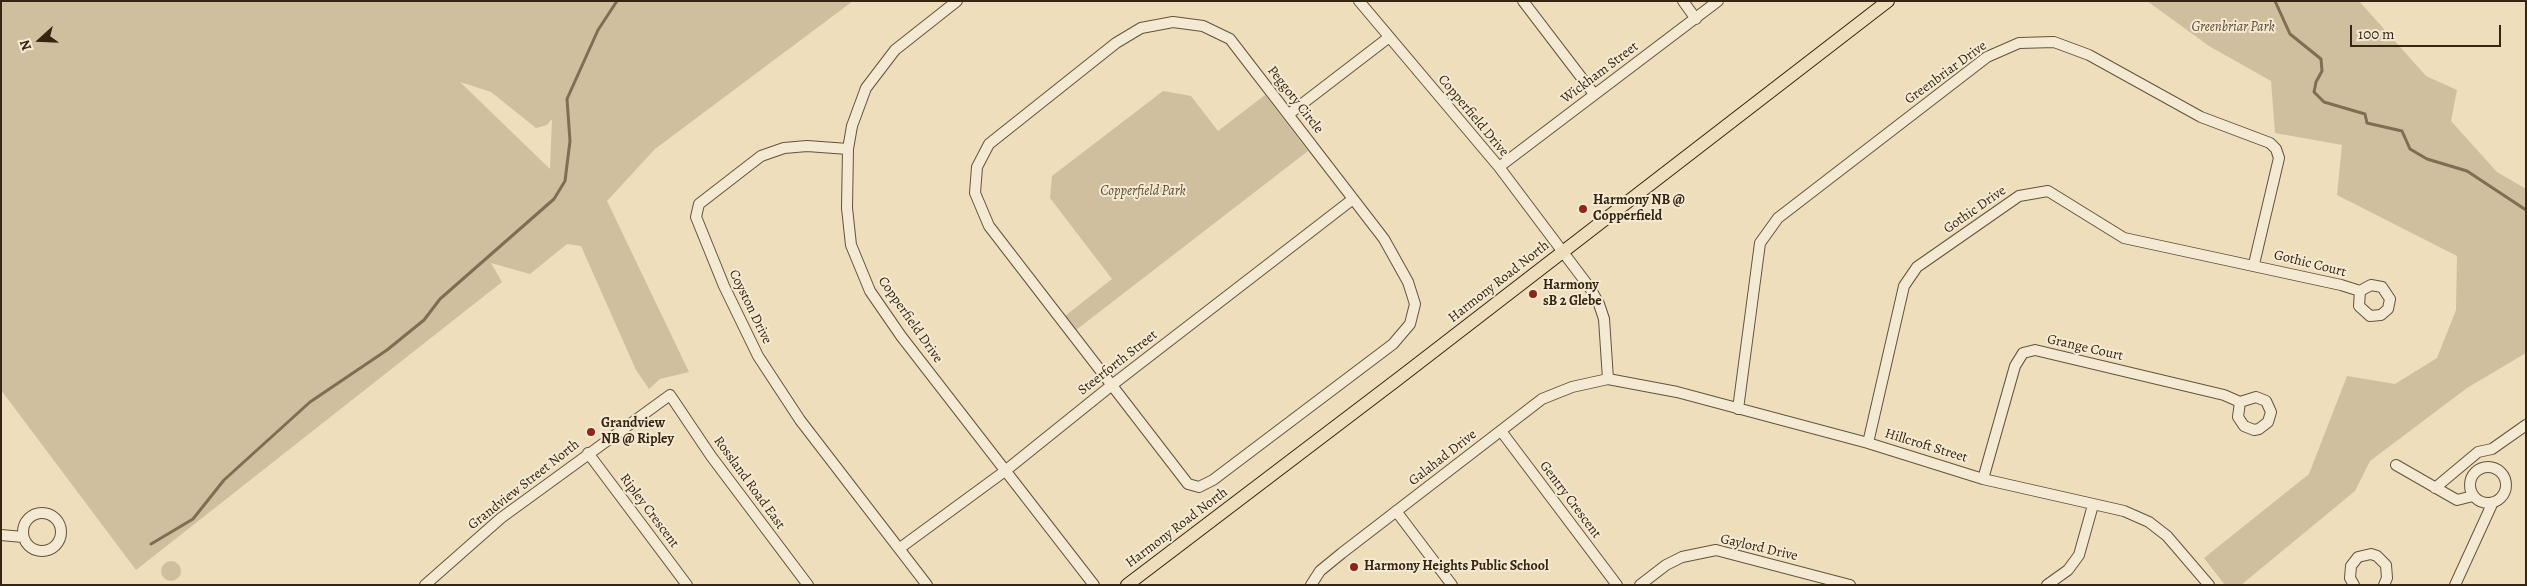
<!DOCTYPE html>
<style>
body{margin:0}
#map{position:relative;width:2527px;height:586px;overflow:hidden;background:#eedebb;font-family:Alegreya,serif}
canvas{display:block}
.frame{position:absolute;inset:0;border:2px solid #362510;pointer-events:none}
.north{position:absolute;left:15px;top:15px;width:50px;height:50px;-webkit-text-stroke:4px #f4ead3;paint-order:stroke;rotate:250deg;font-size:14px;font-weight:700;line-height:20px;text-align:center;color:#362510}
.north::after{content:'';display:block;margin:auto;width:18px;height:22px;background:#362510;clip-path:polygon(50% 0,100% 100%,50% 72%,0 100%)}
.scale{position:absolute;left:2350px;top:25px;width:151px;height:22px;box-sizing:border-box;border:2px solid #362510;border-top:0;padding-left:6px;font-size:15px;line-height:18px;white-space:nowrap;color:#362510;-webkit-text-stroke:4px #f4ead3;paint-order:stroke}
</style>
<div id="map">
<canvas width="2527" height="586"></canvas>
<div class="frame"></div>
<div class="north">N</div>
<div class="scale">100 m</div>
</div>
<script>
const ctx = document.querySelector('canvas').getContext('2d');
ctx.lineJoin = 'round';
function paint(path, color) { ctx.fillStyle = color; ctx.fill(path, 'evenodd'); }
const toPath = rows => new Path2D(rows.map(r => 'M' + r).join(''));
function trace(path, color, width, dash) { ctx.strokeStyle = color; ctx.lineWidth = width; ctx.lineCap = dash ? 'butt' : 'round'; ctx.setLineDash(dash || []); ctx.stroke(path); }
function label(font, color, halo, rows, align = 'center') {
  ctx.font = font + ' Alegreya,serif'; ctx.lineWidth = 4; ctx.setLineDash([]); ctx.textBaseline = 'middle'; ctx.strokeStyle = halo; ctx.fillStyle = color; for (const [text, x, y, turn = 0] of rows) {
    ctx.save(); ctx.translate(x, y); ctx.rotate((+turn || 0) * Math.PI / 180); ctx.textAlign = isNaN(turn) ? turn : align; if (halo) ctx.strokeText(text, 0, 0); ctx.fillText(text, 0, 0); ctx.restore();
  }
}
const green = toPath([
 [1,1,853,1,655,149,607,201,689,372,660,379,649,389,636,370,581,246,567,244,530,274,491,263,502,282,136,570,1,390],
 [460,82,491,92,536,128,547,125,552,119,550,169],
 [2147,1,2359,1,2426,76,2457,90,2451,121,2497,172,2526,189,2526,353,2467,388,2370,461,2355,491,2241,585,2225,585,2204,558,2309,474,2347,376,2395,384,2437,358,2456,310,2457,256,2337,195,2342,145,2275,133,2271,81,2209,46],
 [1163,91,1191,96,1218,131,1265,95,1308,151,1076,330,1065,316,1112,279,1050,198,1052,176],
 '161 571a10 10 0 1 1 20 0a10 10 0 1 1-20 0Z'
]);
const stream = toPath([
 [2275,1,2290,34,2321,59,2322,71,2316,82,2314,92,2324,102,2365,114,2367,123,2402,131,2410,149,2427,159,2467,171,2526,210],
 [151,544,193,519,224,480,310,402,387,350,424,320,440,299,554,199,565,181,570,141,567,99,598,30,617,1]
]);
const minor = toPath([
 [957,1,895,50,866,88,852,126,848,149,847,208,851,245,870,291,901,336,1094,585],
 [1359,1,1499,167,1590,288,1599,304,1604,319,1608,379],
 [1523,1,1594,94],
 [1683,1,1696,19],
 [1173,22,1203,26,1230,39,1384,239,1408,282,1415,304,1410,324,1393,344,1213,480,1199,487,1188,484,989,226,975,193,977,167,989,144,1116,43,1141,28,1173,22],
 [1289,114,1388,38],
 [848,149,807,146,784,148,761,156,699,204,696,217,724,286,758,356,800,420,927,585],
 [1499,167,1718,1],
 [1738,409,1760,243,1778,218,1987,57,2019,43,2054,42,2089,55,2201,117,2270,143,2276,149,2279,158,2254,264],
 [1501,431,1617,585],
 [1868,443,1904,286,1917,267,2019,196,2048,191,2124,238,2341,285,2360,291,2359,306,2370,316,2381,315,2388,309,2390,299,2382,287,2371,285,2360,291],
 [588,453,687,585],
 [2396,465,2457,500,2473,496],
 '2470 485a18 18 0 1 1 36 0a18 18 0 1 1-36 0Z',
 [1983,479,2015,366,2023,353,2035,350,2224,395,2240,402,2238,417,2244,426,2254,430,2259,429,2268,422,2271,412,2266,401,2256,397,2240,402],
 [2435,488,2478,452,2492,449,2526,425],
 [1396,511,1452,585],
 '23 532a19 19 0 1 1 38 0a19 19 0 1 1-38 0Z',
 [1,535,23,537],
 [900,548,1005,471,1112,385,1353,199],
 [425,585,501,518,670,395,711,456,808,585],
 [1311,585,1320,571,1342,553,1542,399,1572,387,1608,379,1677,392,1868,443,1983,479,2124,511,2149,522,2167,536,2209,585],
 [1640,585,1666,565,1682,557,1716,550,1850,585],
 [2047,585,2068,570,2079,555,2093,505],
 [2354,585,2350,578,2351,566,2358,557,2371,554,2377,556,2386,565,2387,578,2384,585],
 [2455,585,2493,502]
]);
const major = toPath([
 [1127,585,1398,379,1888,1]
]);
const markers = [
 [1583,209,5,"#8f2418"],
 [1533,294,5,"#8f2418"],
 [591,432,5,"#8f2418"],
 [1354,567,5,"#8f2418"]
];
const parkNames = [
 ["Greenbriar Park",2233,28],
 ["Copperfield Park",1143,192]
];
const streetNames = [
 ["Wickham Street",1600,73,-37],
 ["Greenbriar Drive",1946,73,-36],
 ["Peggoty Circle",1295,100,52],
 ["Copperfield Drive",1473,116,50],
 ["Gothic Drive",1975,210,-35],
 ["Gothic Court",2310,264,14],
 ["Harmony Road North",1499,282,-38],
 ["Coyston Drive",750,307,64],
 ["Copperfield Drive",910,320,55],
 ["Grange Court",2085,348,13],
 ["Steerforth Street",1118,363,-38],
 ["Hillcroft Street",1926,446,17],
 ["Galahad Drive",1443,458,-38],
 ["Rossland Road East",749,483,54],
 ["Grandview Street North",524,485,-38],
 ["Gentry Crescent",1570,500,53],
 ["Ripley Crescent",649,511,53],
 ["Harmony Road North",1177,528,-37],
 ["Gaylord Drive",1759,548,13]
];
const poiNames = [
 ["Harmony NB @",1593,201],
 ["Copperfield",1593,217],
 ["Harmony",1543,286],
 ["sB 2 Glebe",1543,302],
 ["Grandview",601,424],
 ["NB @ Ripley",601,440],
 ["Harmony Heights Public School",1364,567]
];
paint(green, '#cfbf9e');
trace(stream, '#7f6e54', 3);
trace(minor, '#64533b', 12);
trace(major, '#362510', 14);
trace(minor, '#f4ead3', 10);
trace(major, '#eedebb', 12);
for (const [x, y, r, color] of markers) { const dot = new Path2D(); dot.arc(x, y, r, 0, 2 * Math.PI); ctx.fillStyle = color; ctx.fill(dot); trace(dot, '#f4ead3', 2); }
label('italic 14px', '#5c4c34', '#f4ead3', parkNames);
label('14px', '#362510', '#f4ead3', streetNames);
label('bold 14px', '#362510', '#f4ead3', poiNames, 'left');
</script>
